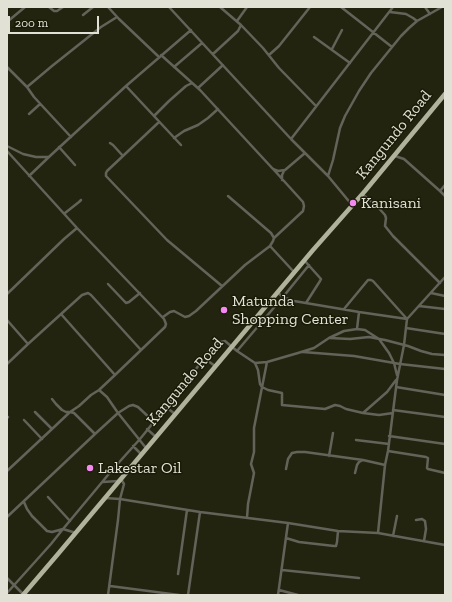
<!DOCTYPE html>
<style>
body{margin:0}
#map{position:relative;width:452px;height:602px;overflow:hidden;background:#232410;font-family:"Zilla Slab",serif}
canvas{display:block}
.frame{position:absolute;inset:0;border:8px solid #e1e2d5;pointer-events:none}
.scale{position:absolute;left:8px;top:16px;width:91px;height:18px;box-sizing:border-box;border:2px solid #e1e2d5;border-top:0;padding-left:5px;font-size:12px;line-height:14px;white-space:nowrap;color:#e1e2d5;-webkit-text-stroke:3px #1a1b07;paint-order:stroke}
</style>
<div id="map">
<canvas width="452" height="602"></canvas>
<div class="frame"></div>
<div class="scale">200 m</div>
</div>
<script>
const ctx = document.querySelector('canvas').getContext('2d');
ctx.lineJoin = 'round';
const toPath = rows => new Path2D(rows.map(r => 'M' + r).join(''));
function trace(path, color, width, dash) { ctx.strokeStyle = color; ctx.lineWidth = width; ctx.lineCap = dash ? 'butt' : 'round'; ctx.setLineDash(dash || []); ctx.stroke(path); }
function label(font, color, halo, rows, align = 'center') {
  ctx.font = font + ' "Zilla Slab",serif'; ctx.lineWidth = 3; ctx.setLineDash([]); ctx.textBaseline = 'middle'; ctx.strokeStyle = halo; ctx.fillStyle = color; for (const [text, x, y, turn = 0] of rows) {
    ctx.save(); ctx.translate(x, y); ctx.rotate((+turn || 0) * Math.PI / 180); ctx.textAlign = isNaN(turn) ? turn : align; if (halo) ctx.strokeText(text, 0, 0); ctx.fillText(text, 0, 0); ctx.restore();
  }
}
const minor = toPath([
 [49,7,54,11,57,11,63,7],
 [108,7,119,19,159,57],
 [169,7,291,139,328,176,352,205],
 [220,7,241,25,263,48,279,68,316,106],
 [341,7,392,47],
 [425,7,430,14],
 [390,12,406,14,413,18,417,21],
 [83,15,93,7],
 [237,21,247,7],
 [7,22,25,7],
 [314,37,350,63],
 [332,49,342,30],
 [213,54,238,31,241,25],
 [161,55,200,90,273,169,278,171,285,170,305,153],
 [269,55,279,46,310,7],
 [7,67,27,87,34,97,71,137],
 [174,67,202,43],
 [126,86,181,145],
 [27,87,52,66,101,27,117,17],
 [198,88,223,65],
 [29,114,40,104],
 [154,116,169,101,186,86,192,83],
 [159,122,107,171,106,173,106,176,167,240,222,286],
 [174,138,184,131,198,125,208,118,218,109],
 [291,139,393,7],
 [110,143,113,145,123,156],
 [7,146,23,154,36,157,48,157],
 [59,147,75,165],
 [7,151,77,228,64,239,7,294],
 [395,156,404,159,440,191,445,196],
 [29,176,51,155,126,86,191,30],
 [328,176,333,160,340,128,345,116,359,91,371,73,401,36,409,28,417,21,442,7],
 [282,180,282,175,284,171],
 [440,191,445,185],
 [362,194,376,205,385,215,386,218,385,226,393,236,440,283],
 [65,213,79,202,81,200],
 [274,238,303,211,304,206,303,202,274,170],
 [270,246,294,272],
 [304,260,321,279,320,281,306,303],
 [309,265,283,297,294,301,359,312,407,319],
 [108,284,126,303,129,302,140,293],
 [278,293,283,297,237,351,255,363,258,370,260,384,262,387,268,390,282,393,282,405,325,409,335,405,340,406,346,409,363,413,379,415,393,413],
 [431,293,445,296],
 [419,306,445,309],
 [344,309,368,280,371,280,373,281,407,319],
 [61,314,115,375],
 [163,317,170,312,174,311,185,317,189,316,196,311,245,265,270,246,273,241,274,238,271,233,228,196],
 [7,320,28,344,7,364],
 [406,328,445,334],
 [357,329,365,330,379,339,389,353,394,363,397,375],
 [330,338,350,339,369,337,385,340,408,346,421,351,432,354,445,355],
 [28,344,82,295,88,293,91,295,141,350],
 [303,352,354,356,400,364,445,369],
 [204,358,215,366],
 [255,363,267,362,298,353,314,348,329,338,344,331,357,329,359,312],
 [396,387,445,395],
 [99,390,107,397,118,413,129,406,133,405,138,407,153,421],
 [52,399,56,404,62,410,66,412,70,412,79,406,91,395,99,390,115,375,165,327,166,324,164,319,77,228],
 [166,407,175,414],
 [393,410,445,417],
 [363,413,387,392,396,380],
 [7,418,8,417],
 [24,420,42,439],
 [147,429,156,437],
 [95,434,118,413,146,448],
 [389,436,445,444],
 [356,440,389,444],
 [133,446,141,454],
 [388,451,426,457,428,458,427,468,428,469,445,473],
 [329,456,333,433],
 [286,469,288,459,292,453,297,452,305,452,363,460],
 [7,471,52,429],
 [355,473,357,465,359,462,363,460,385,465,388,451,397,380,404,345,407,319,445,277],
 [103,482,118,481],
 [48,497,70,521],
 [105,498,120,499,200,512,288,523,338,531,378,533,445,545],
 [24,502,27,509,32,516,47,531,52,532,63,529,113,469,140,439,191,376,211,348,220,342,225,341,237,351],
 [7,517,95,434,74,413,70,412,52,429,35,412],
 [247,518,248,504,254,473,251,464,254,452,254,428,267,362],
 [416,520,422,519,425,521,426,529,424,541],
 [378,533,385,465],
 [393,536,397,516],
 [286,538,299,542,334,546,336,546,337,542,338,531],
 [282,570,359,578],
 [178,574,187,510],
 [7,578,23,594],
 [110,586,179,595],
 [279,590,298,595],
 [7,593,51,544,63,529,76,533],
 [108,595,118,520,120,499,124,484,121,479],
 [188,595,200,512],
 [278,595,288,523]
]);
const trunk = toPath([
 [23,595,58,554,313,250,365,191,445,94]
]);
const markers = [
 [353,203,4,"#f489f0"],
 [224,310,4,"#f489f0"],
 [90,468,4,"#f489f0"]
];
const streetNames = [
 ["Kangundo Road",394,135,-51],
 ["Kangundo Road",185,382,-50]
];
const poiNames = [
 ["Kanisani",361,203],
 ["Matunda",232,301],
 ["Shopping Center",232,319],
 ["Lakestar Oil",98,468]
];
trace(minor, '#63635a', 2.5);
trace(trunk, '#b0b29b', 4.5);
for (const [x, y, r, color] of markers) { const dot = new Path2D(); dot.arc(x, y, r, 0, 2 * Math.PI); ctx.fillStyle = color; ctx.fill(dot); trace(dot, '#1a1b07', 1.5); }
label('16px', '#e1e2d5', '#1a1b07', streetNames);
label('16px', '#e1e2d5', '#1a1b07', poiNames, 'left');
</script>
